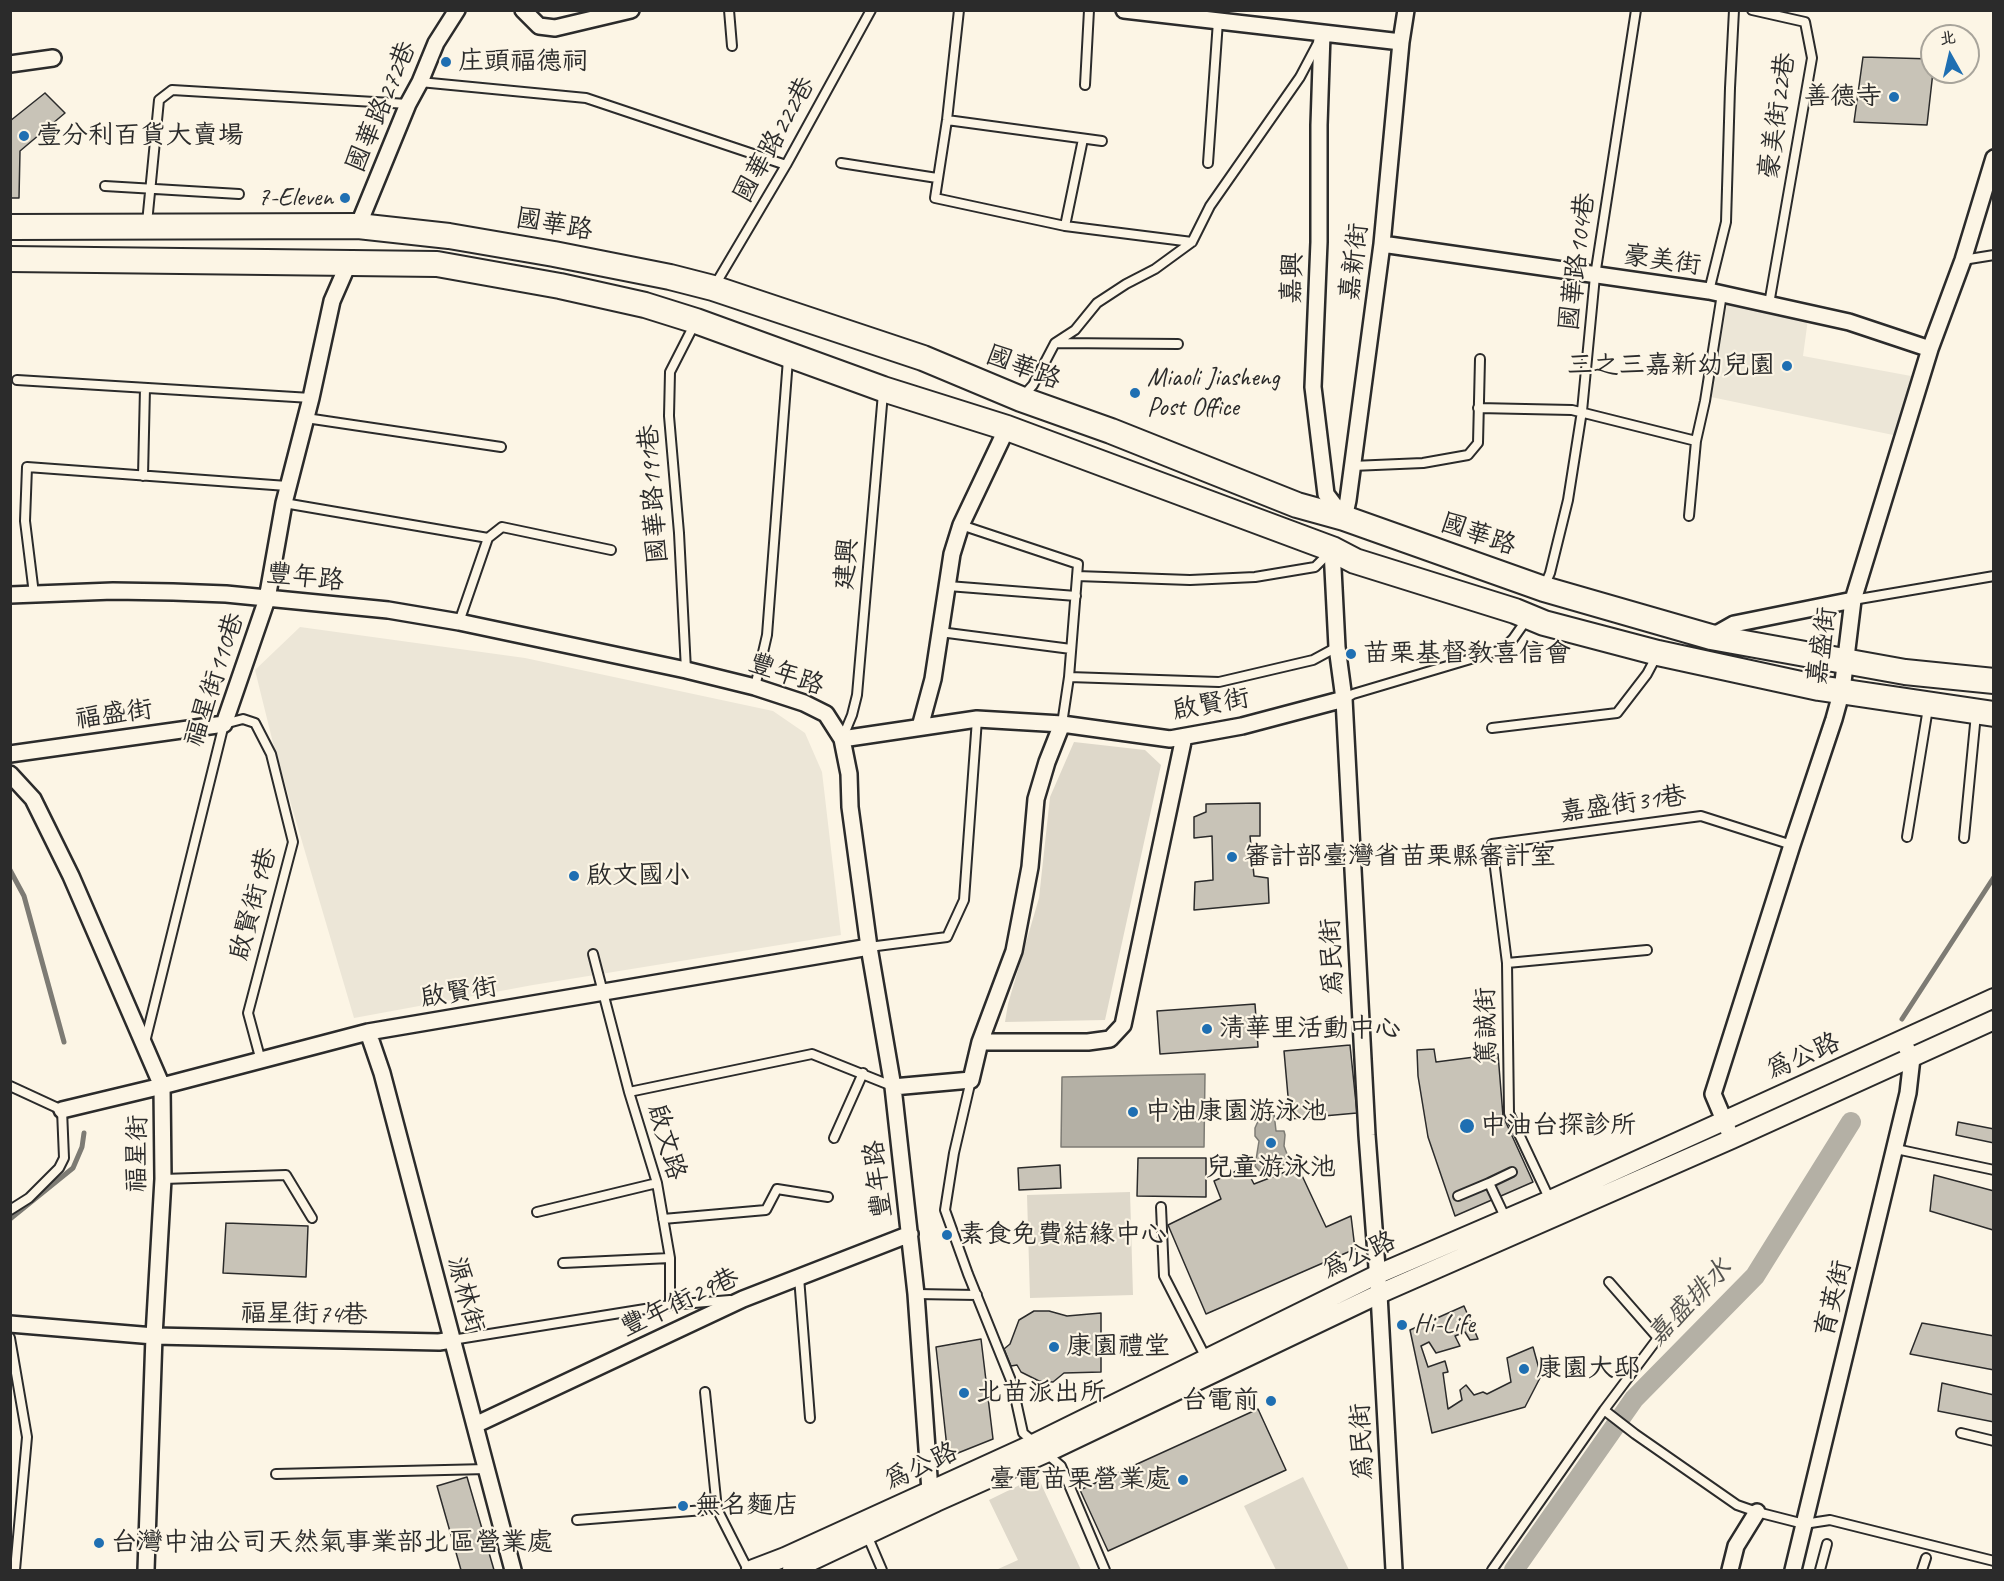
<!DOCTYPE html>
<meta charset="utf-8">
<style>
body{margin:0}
#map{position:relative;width:2004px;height:1581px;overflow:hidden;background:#fcf5e5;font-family:Caveat,"LXGW WenKai TC",sans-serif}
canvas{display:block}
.frame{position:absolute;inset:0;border:12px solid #2b2b2b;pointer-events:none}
.north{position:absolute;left:1920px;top:24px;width:60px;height:60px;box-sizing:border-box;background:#fcf5e5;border:2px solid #a8a49b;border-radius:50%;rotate:352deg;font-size:16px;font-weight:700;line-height:24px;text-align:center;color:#2b2b2b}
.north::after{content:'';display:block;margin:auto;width:21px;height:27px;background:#1f6fb2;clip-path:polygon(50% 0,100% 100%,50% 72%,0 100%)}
</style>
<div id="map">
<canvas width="2004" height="1581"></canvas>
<div class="frame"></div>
<div class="north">北</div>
</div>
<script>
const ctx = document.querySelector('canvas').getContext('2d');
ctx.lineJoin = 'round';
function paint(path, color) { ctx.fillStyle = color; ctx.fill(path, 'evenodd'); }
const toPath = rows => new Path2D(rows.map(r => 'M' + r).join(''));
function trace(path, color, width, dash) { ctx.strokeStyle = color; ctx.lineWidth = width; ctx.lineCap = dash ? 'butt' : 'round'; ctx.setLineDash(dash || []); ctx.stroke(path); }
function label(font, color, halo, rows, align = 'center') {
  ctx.font = font + ' Caveat,"LXGW WenKai TC",sans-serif'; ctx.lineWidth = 4.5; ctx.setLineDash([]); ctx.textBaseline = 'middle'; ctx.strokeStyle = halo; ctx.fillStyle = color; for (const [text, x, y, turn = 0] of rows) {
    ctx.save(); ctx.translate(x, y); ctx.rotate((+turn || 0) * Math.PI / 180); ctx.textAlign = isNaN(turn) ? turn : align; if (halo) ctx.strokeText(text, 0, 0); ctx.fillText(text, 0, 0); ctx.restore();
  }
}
const built = toPath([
 [1727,304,1808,319,1803,356,1911,376,1898,436,1711,397],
 [300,627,525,658,773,711,805,733,822,772,841,935,533,985,354,1018,273,743,255,670]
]);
const green = toPath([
 [1074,742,1145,750,1161,765,1105,1020,1005,1022,1008,1004,1039,898,1050,797],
 [1130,1192,1133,1295,1030,1298,1027,1195],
 [1038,1476,1042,1486,1081,1570,996,1570,1018,1560,989,1500],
 [1303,1477,1349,1570,1276,1570,1244,1506]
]);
const water = toPath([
 [1205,1074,1204,1147,1061,1147,1062,1077,1205,1074],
 [1267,1113,1274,1113,1276,1131,1284,1131,1285,1135,1284,1146,1287,1154,1287,1162,1276,1172,1268,1174,1262,1174,1255,1166,1259,1141,1255,1136,1255,1128,1259,1119,1267,1113]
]);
const stream = toPath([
 [10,870,24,896,64,1042],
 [1902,1019,1994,877],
 [10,1219,73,1168,82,1147,84,1133]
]);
const canal = toPath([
 [1514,1570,1634,1399,1755,1276,1851,1122]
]);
const building = toPath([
 [1863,57,1932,59,1933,72,1927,125,1854,122,1863,57],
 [45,93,65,113,20,151,19,198,10,198,10,121,45,93],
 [1260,803,1260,836,1250,836,1254,876,1268,878,1269,903,1194,910,1195,882,1213,880,1212,836,1194,838,1194,817,1206,812,1206,804,1260,803],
 [1255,1004,1258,1047,1160,1054,1157,1011,1255,1004],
 [1350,1045,1357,1113,1290,1119,1284,1051,1350,1045],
 [1434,1049,1436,1062,1498,1054,1503,1116,1533,1182,1455,1216,1428,1137,1418,1076,1417,1050,1434,1049],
 [1958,1122,1994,1129,1994,1143,1956,1135,1958,1122],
 [1138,1158,1206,1158,1206,1197,1137,1196,1138,1158],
 [1060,1165,1061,1188,1019,1190,1018,1168,1060,1165],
 [1245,1167,1254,1184,1298,1167,1326,1227,1351,1216,1355,1249,1206,1314,1168,1225,1221,1199,1214,1181,1245,1167],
 [1934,1175,1994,1191,1993,1230,1930,1211,1934,1175],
 [226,1223,308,1226,306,1277,223,1273,226,1223],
 [1464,1306,1478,1339,1470,1340,1465,1332,1455,1336,1460,1346,1436,1353,1429,1342,1421,1346,1428,1367,1445,1361,1448,1372,1443,1373,1448,1409,1462,1400,1460,1390,1466,1385,1474,1395,1483,1392,1487,1394,1511,1382,1507,1358,1533,1347,1541,1376,1525,1407,1432,1433,1410,1330,1464,1306],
 [1034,1311,1049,1311,1067,1316,1101,1313,1101,1372,1064,1373,1053,1382,1039,1381,1021,1372,1017,1365,1011,1366,1004,1349,1010,1344,1019,1320,1034,1311],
 [1922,1323,1994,1336,1994,1370,1910,1354,1922,1323],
 [981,1339,993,1439,948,1457,936,1347,981,1339],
 [1942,1383,1994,1395,1994,1422,1938,1411,1942,1383],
 [1258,1409,1286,1470,1108,1551,1080,1490,1258,1409],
 [467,1477,494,1570,461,1570,437,1486,467,1477]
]);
const service = toPath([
 [729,10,732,46],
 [959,10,947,120,935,198,1065,226,1192,242],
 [1752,10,1805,22,1812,58,1769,304],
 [420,82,586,98,786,165],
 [1085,85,1089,10],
 [947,120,1102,141],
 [841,163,937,178],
 [1208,163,1218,21],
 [105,186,239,194],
 [147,223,159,100,172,90,408,104],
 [1065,226,1083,139],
 [1963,260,1994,255],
 [715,285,786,165,871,10],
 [1709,291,1726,222,1730,88,1734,10],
 [1057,343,1178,344],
 [17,380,311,398],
 [1024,395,1033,385,1055,343,1075,330,1097,303,1126,284,1155,269,1192,242,1210,206,1300,77,1319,41],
 [1478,408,1572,410,1696,441],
 [306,418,501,447],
 [1352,466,1423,463,1468,455,1478,443,1480,359],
 [143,476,145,388],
 [284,503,488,538,502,527,611,550],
 [1689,516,1696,441,1705,401,1722,294],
 [961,525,1078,564,1069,677,1062,724],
 [1077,576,1190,580,1255,577,1315,567,1330,552],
 [948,586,1076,596],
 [1544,587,1550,573,1568,500,1582,411,1595,276,1636,10],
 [34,594,25,521,27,467,287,486],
 [1853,600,1994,576],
 [459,622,488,538],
 [940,632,1071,649],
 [686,670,679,533,669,416,670,372,694,325],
 [1069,677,1219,682,1313,660,1337,647],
 [755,687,767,635,788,359],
 [1344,699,1353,694,1501,650,1513,639,1527,619],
 [1492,728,1617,713,1647,674,1656,657],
 [842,739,852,715,857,695,883,393],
 [1907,837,1928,708],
 [1964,838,1976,714],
 [869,947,947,937,964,900,977,719],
 [593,954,629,1092,657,1183,670,1258,670,1305],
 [1507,963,1647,950],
 [145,1042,224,724,243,719,255,723,271,754,293,842,248,1013,261,1061],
 [971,1080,954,1153,945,1210,968,1274,1012,1383,1023,1433,1035,1443],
 [10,1086,62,1110,64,1158,59,1168,29,1198,10,1210],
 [629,1092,812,1054,892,1086],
 [834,1138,863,1073],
 [1896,1149,1994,1170],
 [163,1179,286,1175,312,1218],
 [1489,1183,1512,1172],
 [1458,1196,1489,1183,1506,1219],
 [1550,1200,1509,1113,1507,963,1492,844,1701,816,1792,845],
 [1161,1207,1164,1276,1206,1358],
 [537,1212,657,1183],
 [663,1219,766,1210,777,1189,828,1197],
 [563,1263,670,1258],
 [799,1277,810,1418],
 [916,1294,977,1295],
 [10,1338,27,1437,15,1570],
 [452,1340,670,1305,730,1300],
 [705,1392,717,1509,748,1570],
 [1604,1410,1635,1434,1737,1505,1757,1512,1804,1524,1830,1520,1994,1561],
 [1961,1433,1994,1441],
 [1047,1454,1061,1466,1105,1570],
 [276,1474,487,1469],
 [577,1520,717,1509],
 [867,1535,882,1570],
 [1492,1570,1604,1410,1658,1338,1609,1282],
 [1820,1570,1827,1544],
 [1922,1570,1926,1558]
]);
const minor = toPath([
 [523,10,539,26,555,28,631,10],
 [1124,10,1401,42],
 [1322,34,1319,125,1319,242,1313,387,1326,494,1344,518],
 [10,64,53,58],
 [358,226,408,104,420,82,436,43,457,10],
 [1382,244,1709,291,1849,322,1930,349],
 [1344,518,1348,500,1382,244,1401,42,1406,10],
 [1332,549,1337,647,1344,699,1367,1135,1379,1294,1394,1570],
 [10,595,113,591,173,592,226,594,388,610,459,622,686,670,755,687,804,703,826,714,842,739,849,774,850,807,869,947,893,1087,916,1294,930,1491,934,1498],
 [1711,637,1734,624,1853,600],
 [920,727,933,679,952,554,961,525,1007,428],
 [842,739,977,719,1062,724,1170,739,1242,726,1344,699],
 [10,754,224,724,267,599,284,503,311,398,332,301,349,262],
 [10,774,33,799,71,876,162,1086,163,1179,154,1336,146,1570],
 [368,1032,382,1073,513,1570],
 [980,1042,1088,1042,1110,1039,1123,1025,1184,737],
 [893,1087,971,1080,980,1042,1014,951,1030,867,1036,799,1047,762,1062,724],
 [62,1110,162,1086,368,1032,869,947],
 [1732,1139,1713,1094,1792,845,1834,719,1842,690,1853,600,1930,349,1963,260,1994,158],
 [10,1324,154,1336,439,1342,452,1340],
 [475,1425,743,1299,910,1234],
 [1730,1570,1736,1546,1757,1512],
 [1793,1570,1908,1093,1912,1058,1902,1040]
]);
const tertiary = toPath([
 [751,1570,785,1557,1035,1443,1376,1275,1550,1200,1994,998],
 [792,1570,936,1502,1046,1453,1379,1294,1732,1139,1994,1020]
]);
const primary = toPath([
 [10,227,358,226,449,236,554,254,670,277,713,288,923,358,1021,399,1111,431,1297,505,1344,518,1544,589,1711,637,1905,672,1994,681],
 [10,259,437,264,560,286,645,305,696,321,883,389,1007,428,1332,549,1355,561,1515,611,1544,623,1658,653,1819,688,1994,714]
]);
const markers = [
 [446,62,6,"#1f6fb2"],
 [1894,97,6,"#1f6fb2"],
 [24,136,6,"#1f6fb2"],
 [345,198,6,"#1f6fb2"],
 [1787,366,6,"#1f6fb2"],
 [1135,393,6,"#1f6fb2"],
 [1351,654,6,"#1f6fb2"],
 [1232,857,6,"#1f6fb2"],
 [574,876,6,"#1f6fb2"],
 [1207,1029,6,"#1f6fb2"],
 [1133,1112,6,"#1f6fb2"],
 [1467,1126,8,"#1f6fb2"],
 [1271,1143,6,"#1f6fb2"],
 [947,1235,6,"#1f6fb2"],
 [1402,1325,6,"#1f6fb2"],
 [1054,1347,6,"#1f6fb2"],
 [1524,1369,6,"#1f6fb2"],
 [964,1393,6,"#1f6fb2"],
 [1271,1401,6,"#1f6fb2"],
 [1183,1480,6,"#1f6fb2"],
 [683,1506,6,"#1f6fb2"],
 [99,1543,6,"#1f6fb2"]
];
const poiNames = [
 ["庄頭福德祠",458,62],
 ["善德寺",1882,97,"right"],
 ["壹分利百貨大賣場",36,136],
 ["7-Eleven",333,198,"right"],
 ["三之三嘉新幼兒園",1775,366,"right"],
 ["Miaoli Jiasheng",1147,378],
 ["Post Office",1147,408],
 ["苗栗基督教喜信會",1363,654],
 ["審計部臺灣省苗栗縣審計室",1244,857],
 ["啟文國小",586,876],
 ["清華里活動中心",1219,1029],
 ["中油康園游泳池",1145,1112],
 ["中油台探診所",1480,1126],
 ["兒童游泳池",1271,1168,"center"],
 ["素食免費結緣中心",959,1235],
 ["Hi-Life",1414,1325],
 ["康園禮堂",1066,1347],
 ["康園大邸",1536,1369],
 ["北苗派出所",976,1393],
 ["台電前",1259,1401,"right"],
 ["臺電苗栗營業處",1171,1480,"right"],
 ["無名麵店",695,1506],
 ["台灣中油公司天然氣事業部北區營業處",111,1543]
];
const streetNames = [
 ["國華路272巷",382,107,-67],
 ["豪美街22巷",1778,116,-82],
 ["國華路222巷",775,140,-61],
 ["國華路",554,225,10],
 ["豪美街",1662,261,8],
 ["嘉新街",1355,262,-83],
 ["國華路104巷",1578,262,-83],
 ["嘉興",1293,278,-88],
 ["國華路",1023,368,21],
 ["國華路191巷",654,494,-94],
 ["國華路",1478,535,19],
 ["建興",847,564,-85],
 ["豐年路",305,578,6],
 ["嘉盛街",1823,646,-82],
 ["豐年路",786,675,19],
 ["福星街110巷",215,680,-72],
 ["啟賢街",1211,705,-10],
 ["福盛街",114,715,-8],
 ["嘉盛街31巷",1623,805,-8],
 ["啟賢街9巷",254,904,-75],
 ["為民街",1333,957,-93],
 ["啟賢街",459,993,-9],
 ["篤誠街",1487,1026,-91],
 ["為公路",1803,1057,-24],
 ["啟文路",666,1142,74],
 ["福星街",138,1154,-89],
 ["豐年路",879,1179,-97],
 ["為公路",1359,1256,-25],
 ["源林街",465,1295,75],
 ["育英街",1834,1299,-76],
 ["豐年街29巷",680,1303,-25],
 ["福星街74巷",304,1315,1],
 ["為民街",1363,1442,-93],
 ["為公路",921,1467,-25]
];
const waterNames = [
 ["嘉盛排水",1690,1303,-46]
];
paint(built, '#ece6d7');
paint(green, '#ded8ca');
paint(water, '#b4b0a5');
trace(water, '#7d7b74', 1.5);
trace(stream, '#7d7b74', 5);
trace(canal, '#b4b0a5', 20);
paint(building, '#c8c3b7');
trace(building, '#2b2b2b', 1.5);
trace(service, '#2b2b2b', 12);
trace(minor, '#2b2b2b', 20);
trace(tertiary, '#2b2b2b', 22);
trace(primary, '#2b2b2b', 28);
trace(service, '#fcf5e5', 8);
trace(minor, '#fcf5e5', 15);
trace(tertiary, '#fcf5e5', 18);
trace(primary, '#fcf5e5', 24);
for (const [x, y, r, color] of markers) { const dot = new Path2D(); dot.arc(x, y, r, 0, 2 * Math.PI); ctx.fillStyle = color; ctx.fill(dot); trace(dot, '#fcf5e5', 2); }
label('26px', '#2b2b2b', '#fcf5e5', poiNames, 'left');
label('26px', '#2b2b2b', '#fcf5e5', streetNames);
label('italic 27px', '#545350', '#fcf5e5', waterNames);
</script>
